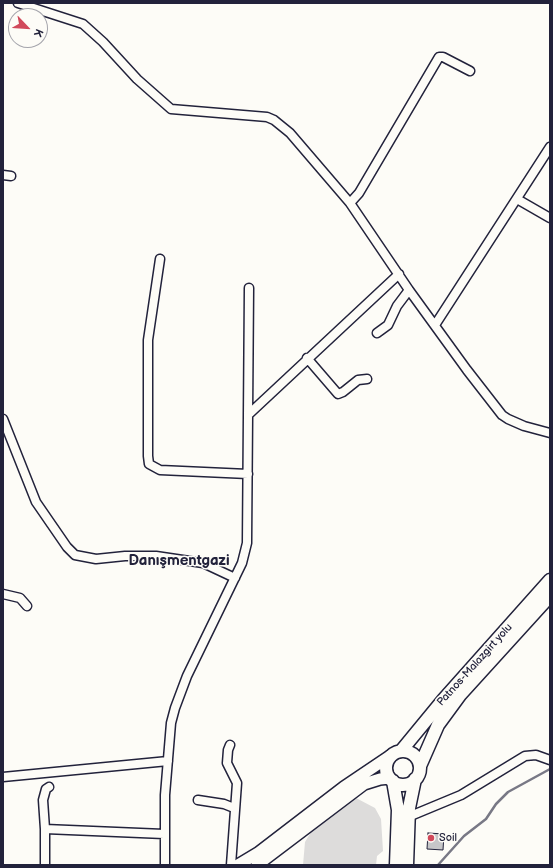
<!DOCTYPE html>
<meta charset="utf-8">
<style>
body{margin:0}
#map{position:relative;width:553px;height:868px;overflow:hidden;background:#fdfcf7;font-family:"Balsamiq Sans",sans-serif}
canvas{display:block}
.frame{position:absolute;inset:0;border:4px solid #22223b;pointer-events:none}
.north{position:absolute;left:8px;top:8px;width:40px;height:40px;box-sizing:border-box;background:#fdfcf7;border:1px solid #a5a5ac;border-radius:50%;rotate:115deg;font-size:11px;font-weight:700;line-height:16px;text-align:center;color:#22223b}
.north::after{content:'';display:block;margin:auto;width:14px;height:18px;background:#d1495b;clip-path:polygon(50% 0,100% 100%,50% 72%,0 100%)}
</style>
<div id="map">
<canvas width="553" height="868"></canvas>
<div class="frame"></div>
<div class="north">K</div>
</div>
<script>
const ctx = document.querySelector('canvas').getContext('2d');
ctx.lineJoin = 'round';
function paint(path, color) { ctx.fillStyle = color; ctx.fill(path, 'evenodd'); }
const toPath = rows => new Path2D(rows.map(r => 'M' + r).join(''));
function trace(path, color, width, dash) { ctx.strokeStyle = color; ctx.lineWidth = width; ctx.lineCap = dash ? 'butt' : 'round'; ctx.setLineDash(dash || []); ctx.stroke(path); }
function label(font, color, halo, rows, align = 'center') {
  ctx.font = font + ' "Balsamiq Sans",sans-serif'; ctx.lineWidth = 3; ctx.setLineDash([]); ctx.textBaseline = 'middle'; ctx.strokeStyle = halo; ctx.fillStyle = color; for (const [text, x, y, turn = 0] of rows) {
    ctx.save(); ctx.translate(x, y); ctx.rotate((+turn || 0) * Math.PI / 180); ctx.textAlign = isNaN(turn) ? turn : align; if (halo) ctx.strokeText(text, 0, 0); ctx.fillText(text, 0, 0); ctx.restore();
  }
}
const green = toPath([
 [356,798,375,808,381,819,383,851,377,856,376,865,303,865,305,842,314,827,337,808]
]);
const stream = toPath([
 [438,865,464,836,486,819,496,804,508,792,550,769]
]);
const building = toPath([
 [428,833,444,834,443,850,427,849,428,833]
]);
const minor = toPath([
 [18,3,83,24,103,42,137,79,171,109,267,117,274,120,290,133,350,203,409,290,467,370,502,415,508,419,524,426,550,433],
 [3,175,11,176],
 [517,199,550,218],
 [350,203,359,193,439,57,443,57,470,71],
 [160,259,148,340,148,456,149,464,160,470,248,474],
 [435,325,550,147],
 [377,333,388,325,397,306,409,290],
 [307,358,338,394,343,392,358,380,367,379],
 [249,414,399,274],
 [3,419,36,502,67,547,75,555,96,559,125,556,156,556,203,563,235,578],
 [3,594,20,598,27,606],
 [230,745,228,750,227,763,237,783,231,865],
 [3,777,168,761],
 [198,800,224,804,234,808],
 [408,817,461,795,525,756,536,755,550,760],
 [45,829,164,834],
 [45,865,45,829,43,800,46,789,49,787],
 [165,865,165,795,171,723,175,708,187,676,242,563,247,543,249,288]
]);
const secondary = toPath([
 [238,865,258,853,344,787,390,756],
 [257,865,364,784,380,779,390,778]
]);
const primary = toPath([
 [401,751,443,700,550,580],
 '386 768a17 17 0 1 1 34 0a17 17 0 1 1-34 0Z',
 [420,766,438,725,460,695,550,596],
 [393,781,398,810,396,865],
 [407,865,409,808,415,779]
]);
const markers = [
 [431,838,4,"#d1495b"]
];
const streetNames = [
 ["Patnos-Malazgirt yolu",475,665,-48]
];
const poiNames = [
 ["Soil",439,838]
];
const districtNames = [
 ["Danışmentgazi",179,561]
];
paint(green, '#dddcdb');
trace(stream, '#787885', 2.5);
paint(building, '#c6c6c8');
trace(building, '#22223b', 1);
trace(minor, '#22223b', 11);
trace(secondary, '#22223b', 14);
trace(primary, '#22223b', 15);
trace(minor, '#fdfcf7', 8);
trace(secondary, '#fdfcf7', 11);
trace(primary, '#fdfcf7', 12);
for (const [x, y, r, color] of markers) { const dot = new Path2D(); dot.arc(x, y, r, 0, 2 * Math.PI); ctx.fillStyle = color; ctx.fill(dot); trace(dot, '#fdfcf7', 1.5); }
label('11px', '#22223b', '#fdfcf7', streetNames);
label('11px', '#22223b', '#fdfcf7', poiNames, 'left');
label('bold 15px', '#22223b', '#fdfcf7', districtNames);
</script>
